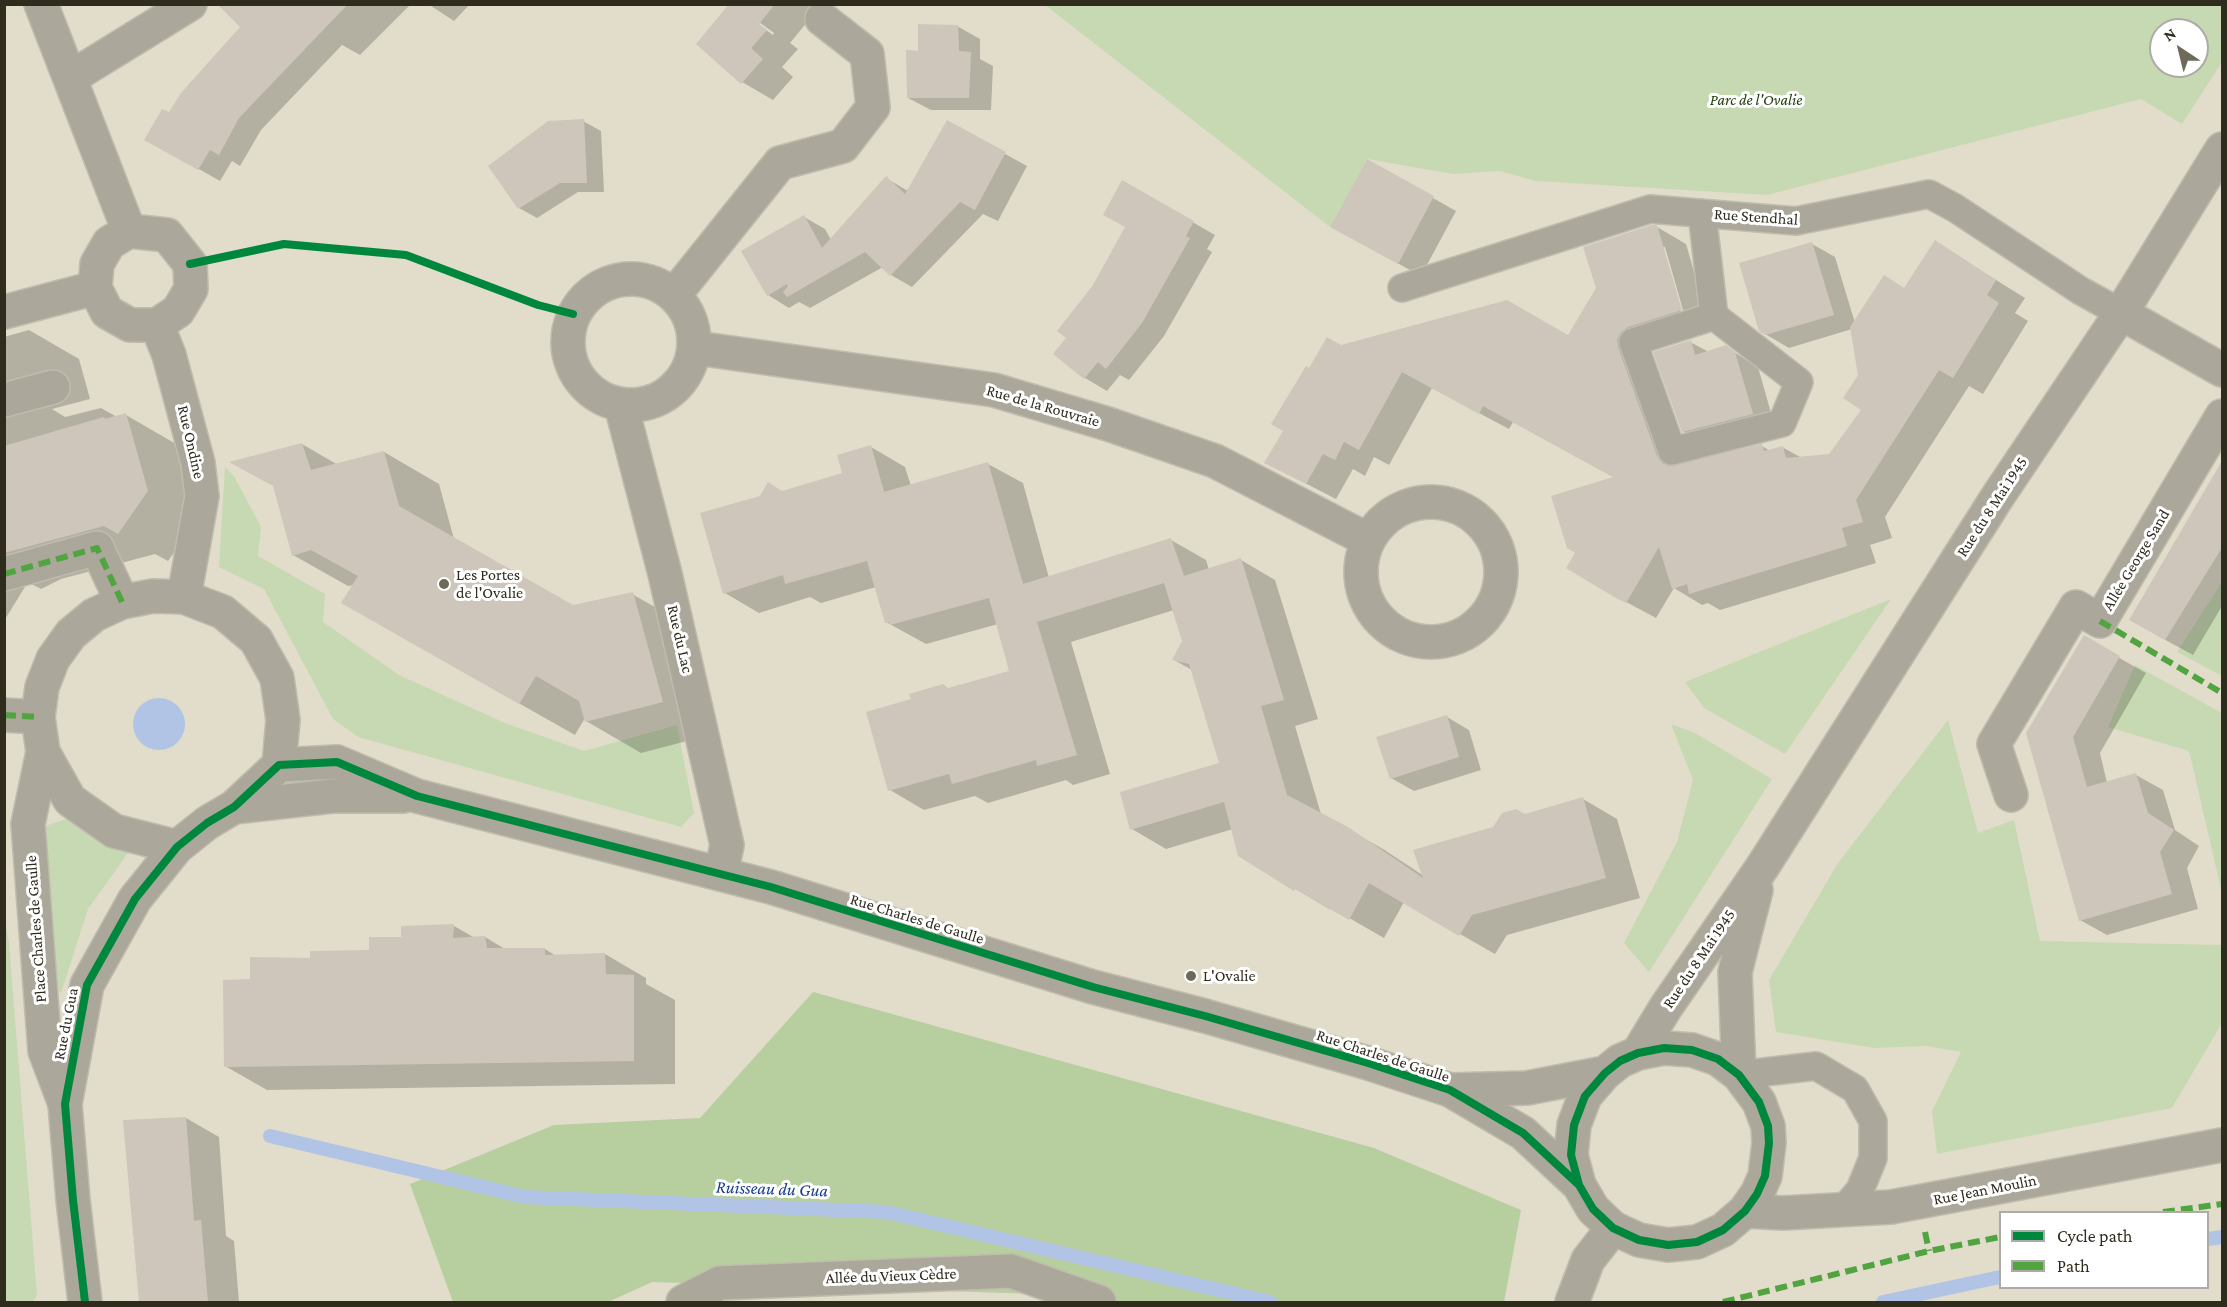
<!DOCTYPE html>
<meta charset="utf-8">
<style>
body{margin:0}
#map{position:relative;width:2227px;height:1307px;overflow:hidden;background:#e1ddca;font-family:"Crimson Pro",serif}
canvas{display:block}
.frame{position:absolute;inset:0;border:6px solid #2f2c1e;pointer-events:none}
.legend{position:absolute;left:1999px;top:1211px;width:210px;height:78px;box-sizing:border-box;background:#fff;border:2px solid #acaba5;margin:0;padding:8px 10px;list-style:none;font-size:18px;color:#2f2c1e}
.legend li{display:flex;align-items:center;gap:12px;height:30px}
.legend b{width:30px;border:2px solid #acaba5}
.north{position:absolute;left:2149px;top:18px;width:60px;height:60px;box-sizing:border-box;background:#fff;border:2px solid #acaba5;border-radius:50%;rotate:325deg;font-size:16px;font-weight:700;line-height:24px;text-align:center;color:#2f2c1e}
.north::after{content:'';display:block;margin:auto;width:21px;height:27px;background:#6d6a5a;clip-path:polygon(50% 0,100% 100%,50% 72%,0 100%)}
</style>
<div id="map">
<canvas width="2227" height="1307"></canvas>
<div class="frame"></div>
<ul class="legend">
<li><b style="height:8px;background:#00873e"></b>Cycle path</li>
<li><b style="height:8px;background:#52a441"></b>Path</li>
</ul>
<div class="north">N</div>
</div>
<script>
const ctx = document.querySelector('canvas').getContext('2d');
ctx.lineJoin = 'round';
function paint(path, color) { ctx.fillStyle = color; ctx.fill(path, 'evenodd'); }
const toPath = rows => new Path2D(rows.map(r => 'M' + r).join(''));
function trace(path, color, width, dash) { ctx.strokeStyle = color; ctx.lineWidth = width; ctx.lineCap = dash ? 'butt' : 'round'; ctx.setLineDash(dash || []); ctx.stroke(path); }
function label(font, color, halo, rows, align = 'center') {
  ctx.font = font + ' "Crimson Pro",serif'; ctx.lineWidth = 6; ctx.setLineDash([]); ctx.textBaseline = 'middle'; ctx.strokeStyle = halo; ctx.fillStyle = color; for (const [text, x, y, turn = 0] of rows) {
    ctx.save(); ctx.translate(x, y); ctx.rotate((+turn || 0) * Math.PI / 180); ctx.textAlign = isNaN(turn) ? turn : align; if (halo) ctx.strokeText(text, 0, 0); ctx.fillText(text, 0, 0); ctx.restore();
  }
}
const green = toPath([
 [1045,5,2222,5,2222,62,2182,124,2141,99,1767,195,1536,181,1500,171,1453,174,1367,159,1330,227],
 [2161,30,2197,30,2197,66,2161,66],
 [225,467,234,476,261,527,258,556,325,594,323,622,399,675,505,723,584,751,677,725,694,813,681,827,358,737,333,719,264,589,219,567],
 [2222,582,2222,676,2177,652],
 [1891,599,1785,754,1704,708,1685,682],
 [2135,665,2222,713,2222,893,2189,751,2108,727],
 [1948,720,1978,833,2014,820,2040,941,2222,945,2222,1023,2172,1108,1937,1154,1932,1111,1961,1052,1927,1046,1874,1048,1776,1032,1769,980,1838,863],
 [1671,724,1695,733,1772,779,1649,972,1624,943,1677,842,1693,780],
 [66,819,84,830,131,849,88,909,61,993,53,985,42,827],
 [4,913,9,943,37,1295,33,1302,5,1302]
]);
const forest = toPath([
 [813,992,1374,1148,1521,1210,1504,1302,1084,1302,1072,1295,652,1282,608,1302,453,1302,410,1184,554,1125,700,1118]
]);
const water = toPath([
 '133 724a26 26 0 1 1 52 0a26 26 0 1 1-52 0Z'
]);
const shadow = toPath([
 [281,4,407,4,409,6,360,55,342,45,261,130,240,166,232,161,220,181,146,139],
 [428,4,470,4,454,21],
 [731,4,822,4,790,43,798,49,782,67,793,77,773,100,742,82],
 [759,22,774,33,773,35,759,25],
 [957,26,980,39,980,59,993,66,991,110,931,110,908,98,919,52],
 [583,121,601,131,604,192,578,192,537,218,519,208],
 [947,122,1027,166,998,221,983,214,912,287,891,275,883,267,810,308,799,302,789,308,768,295,804,217,825,229,831,240,886,178,908,191],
 [1367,161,1456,211,1421,276,1355,240],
 [1123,182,1215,235,1207,249,1212,252,1164,336,1129,380,1120,375,1107,391,1085,378,1055,354,1068,337,1127,227],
 [1657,227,1686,244,1710,327,1650,349,1647,365,1683,465,1762,446,1770,451,1782,447,1802,458,1830,456,1863,409,1852,329,1789,348,1765,334,1812,244,1835,257,1855,323,1905,289,1935,242,2025,298,2015,313,2028,321,1983,394,1969,386,1885,517,1892,538,1870,545,1876,563,1720,610,1708,603,1702,605,1674,588,1656,618,1615,596,1615,478,1513,422,1509,429,1432,388,1389,465,1374,457,1365,476,1353,469,1336,499,1266,463,1285,431,1310,370,1341,346,1569,337],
 [1662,247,1665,247,1685,317,1682,317],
 [29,330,79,359,90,399,52,409,65,417,101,408,117,417,126,415,176,444,197,520,168,561,155,554,61,579,41,589,28,582,4,621,4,337],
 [1690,342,1709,352,1726,347,1758,367,1775,427,1706,444,1683,431],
 [302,444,338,465,384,452,439,484,454,539,573,607,632,594,688,626,718,733,641,753,586,721,585,718,575,735,398,635,354,585,348,586,293,555],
 [871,447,905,467,911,486,988,464,1023,483,1049,578,1171,540,1206,560,1209,570,1241,560,1275,580,1318,719,1295,726,1321,814,1383,849,1424,876,1494,828,1525,816,1583,799,1617,819,1640,898,1507,935,1495,954,1404,902,1384,938,1330,907,1329,909,1239,855,1233,829,1166,849,1132,829,1220,764,1192,670,1174,660,1183,641,1174,610,1071,642,1110,774,1073,785,1066,780,988,803,975,796,924,810,890,790,912,700,1011,672,998,624,926,644,886,622,876,587,821,603,810,597,759,613,725,593,783,492,843,474],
 [2222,487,2222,606,2193,655,2158,636],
 [2084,638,2146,673,2100,753,2107,783,2136,775,2163,790,2175,830,2199,846,2187,868,2198,909,2107,935,2080,920,2028,733],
 [1447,717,1469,730,1481,770,1414,791,1391,778],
 [454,926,475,938,485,937,505,949,545,949,556,956,605,954,646,978,646,984,675,1000,675,1084,267,1090,225,1066,252,980,311,959,370,952,403,939],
 [186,1118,219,1137,226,1236,234,1241,239,1302,141,1302,125,1122]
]);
const stream = toPath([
 [270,1136,525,1197,887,1212,1270,1302],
 [2208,1239,2222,1237],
 [1883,1302,2000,1277]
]);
const building = toPath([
 [217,4,348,4,239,118,219,155,210,150,198,170,144,140,162,109,169,112,181,93,240,27],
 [729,4,775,4,759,24,767,30,751,48,763,59,741,84,696,44],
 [918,24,958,25,959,51,971,52,969,98,907,98,906,50,918,51],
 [584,119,587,183,560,183,518,209,488,166,548,121],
 [947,120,1006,152,975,210,960,202,890,276,865,252,787,297,783,292,788,286,787,284,767,296,741,251,804,215,822,248,886,176,905,194],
 [1367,159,1434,196,1398,264,1330,227],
 [1122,180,1194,221,1186,236,1190,238,1142,323,1106,369,1098,362,1084,379,1053,354,1066,338,1057,331,1093,285,1125,227,1103,215],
 [1652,225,1657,225,1682,310,1628,327,1621,332,1617,340,1618,347,1657,456,1662,463,1669,466,1762,444,1764,451,1783,446,1786,458,1829,454,1861,410,1843,398,1858,375,1850,327,1884,275,1904,288,1935,240,1996,280,1987,295,1999,303,1953,378,1939,370,1856,500,1863,522,1842,528,1847,546,1689,594,1687,584,1672,589,1659,547,1626,603,1614,597,1566,568,1575,553,1567,548,1551,496,1613,477,1483,406,1479,414,1402,372,1359,450,1344,442,1335,460,1323,454,1306,484,1264,463,1283,431,1271,424,1306,366,1309,368,1327,337,1341,345,1507,300,1568,335,1596,288,1583,247],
 [1812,242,1834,315,1765,335,1759,331,1739,263],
 [1691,340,1695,355,1726,345,1735,352,1753,414,1682,432,1653,352],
 [126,413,148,491,118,534,104,526,4,553,4,446,104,417,105,419],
 [302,443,311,470,384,451,399,506,573,605,633,592,663,702,585,722,579,701,536,676,519,704,341,603,358,576,311,550,292,556,273,486,229,462],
 [871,445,884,492,988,462,1023,584,1171,538,1184,576,1241,558,1284,700,1261,706,1287,795,1348,827,1423,878,1413,850,1493,827,1502,813,1516,809,1525,814,1583,797,1606,878,1472,915,1459,936,1369,883,1349,920,1295,889,1294,891,1238,856,1224,802,1130,830,1120,792,1219,763,1189,664,1172,660,1182,641,1164,583,1037,622,1077,755,1037,766,1036,760,952,784,949,774,888,791,866,712,911,699,909,694,943,684,948,688,1009,671,989,598,890,625,889,622,885,623,867,561,785,584,783,575,723,594,700,513,760,496,768,482,782,491,842,473,837,455],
 [2223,459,2223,546,2165,640,2129,620],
 [2084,635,2120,656,2073,737,2087,787,2136,773,2148,813,2174,830,2160,852,2172,894,2079,921,2026,733],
 [1447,715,1459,757,1390,779,1376,737],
 [454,924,453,938,485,936,487,948,545,948,545,955,605,953,606,974,634,975,634,1061,224,1067,223,980,250,979,250,957,310,958,310,951,369,950,369,937,401,937,401,926],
 [186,1117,194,1221,201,1220,208,1302,139,1302,123,1120]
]);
const service = toPath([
 [1702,213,1714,316,1633,342,1672,451,1782,423,1799,382,1714,316],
 [1402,288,1650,209,1796,221,1929,194,1955,208,2081,291,2121,313],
 [1739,1075,1816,1066,1855,1089,1873,1121,1873,1158,1860,1190,1843,1210]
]);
const pedestrian = toPath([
 [4,574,97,548,122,602],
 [4,715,38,717]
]);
const minor = toPath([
 [41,4,129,231],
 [70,78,190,4],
 [129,231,167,235,190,264,191,289,178,311,157,325,130,325,107,312,95,288,97,264,109,243,129,231],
 '568 342a63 63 0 1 1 126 0a63 63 0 1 1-126 0Z',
 [675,294,780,163,843,146,873,107,867,54,822,19],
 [4,312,95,288],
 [2121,313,2222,370],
 [157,325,169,355,198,463,202,496,184,597],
 [696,348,994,390,1108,424,1215,461,1368,540],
 [4,400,53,387],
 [621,405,665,574,727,845,721,874],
 '1361 572a70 70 0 1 1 140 0a70 70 0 1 1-140 0Z',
 [43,752,28,824,45,1051,65,1104],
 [2011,795,1994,744,2076,607,2100,621,2222,416],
 [177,847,114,831,70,800,43,752,38,717,42,687,53,659,71,634,94,615,122,602,153,596,184,597,223,612,256,640,277,678,283,720,279,765],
 [1745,1211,1783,1213,1891,1207,2222,1145],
 [683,1302,720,1283,1011,1271,1099,1302],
 [1572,1302,1588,1260,1613,1228]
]);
const tertiary = toPath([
 [234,807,332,796,403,796],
 [1638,1053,1666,1007,1763,866,1998,496,2121,313,2222,149],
 [1739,1075,1735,972,1756,890],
 [1450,1090,1527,1088,1605,1073],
 [85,1302,73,1200,65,1104,87,985,135,899,177,847,207,823,234,807,279,765,337,762,417,796,771,887,1093,987,1205,1016,1368,1063,1450,1090,1523,1133,1579,1185,1593,1209,1613,1228,1639,1240,1668,1245,1697,1242,1723,1230,1745,1211,1757,1194,1765,1176,1769,1143,1768,1126,1759,1102,1739,1075,1718,1059,1692,1050,1664,1048,1638,1053,1620,1061,1605,1073,1585,1096,1574,1125,1571,1155,1579,1185]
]);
const quiet = toPath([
 [4,574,97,548,122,602],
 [2100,621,2222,693],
 [4,715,38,717],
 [2163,1212,2222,1204],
 [1925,1232,1929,1251],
 [1723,1302,1929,1251,2000,1237]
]);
const cycleway = toPath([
 [190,264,284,244,406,255,538,305,573,314],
 [85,1302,73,1200,65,1104,87,985,135,899,177,847,207,823,234,807,279,765,337,762,417,796,771,887,1093,987,1205,1016,1368,1063,1450,1090,1523,1133,1579,1185,1593,1209,1613,1228,1639,1240,1668,1245,1697,1242,1723,1230,1745,1211,1757,1194,1765,1176,1769,1143,1768,1126,1759,1102,1739,1075,1718,1059,1692,1050,1664,1048,1638,1053,1620,1061,1605,1073,1585,1096,1574,1125,1571,1155,1579,1185]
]);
const markers = [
 [444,584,6,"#6d6a5a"],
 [1191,976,6,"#6d6a5a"]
];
const parkNames = [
 ["Parc de l'Ovalie",1756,100]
];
const streetNames = [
 ["Rue Stendhal",1756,217,4],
 ["Rue de la Rouvraie",1043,406,16],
 ["Rue Ondine",191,442,77],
 ["Rue du 8 Mai 1945",1992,507,-57],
 ["Allée George Sand",2136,560,-59],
 ["Rue du Lac",680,639,77],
 ["Rue Charles de Gaulle",917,919,17],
 ["Place Charles de Gaulle",36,929,-94],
 ["Rue du 8 Mai 1945",1699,959,-56],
 ["Rue du Gua",66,1024,-79],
 ["Rue Charles de Gaulle",1383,1056,18],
 ["Rue Jean Moulin",1985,1190,-11],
 ["Allée du Vieux Cèdre",891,1276,-2]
];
const poiNames = [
 ["Les Portes",456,575],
 ["de l'Ovalie",456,593],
 ["L'Ovalie",1203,976]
];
const waterNames = [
 ["Ruisseau du Gua",772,1189,2]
];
paint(green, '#c7d9b2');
paint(forest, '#b7ce9f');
paint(water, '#b1c4e6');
paint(shadow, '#0003');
trace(stream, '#b1c4e6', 14);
paint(building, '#cec6ba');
trace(service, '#bfbcad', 30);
trace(pedestrian, '#bfbcad', 36);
trace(minor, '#bfbcad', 36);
trace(tertiary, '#bfbcad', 36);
trace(service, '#aba79a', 27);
trace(pedestrian, '#aba79a', 33);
trace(minor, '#aba79a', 33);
trace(tertiary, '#aba79a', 33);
trace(quiet, '#52a441', 6, [12, 6]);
trace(cycleway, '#00873e', 8);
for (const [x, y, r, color] of markers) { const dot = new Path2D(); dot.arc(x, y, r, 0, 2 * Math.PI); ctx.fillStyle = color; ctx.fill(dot); trace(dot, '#fff', 2); }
label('italic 16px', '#23400f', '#fff', parkNames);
label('16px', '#2f2c1e', '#fff', streetNames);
label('16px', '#2f2c1e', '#fff', poiNames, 'left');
label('italic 18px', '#173d8c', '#fff', waterNames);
</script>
